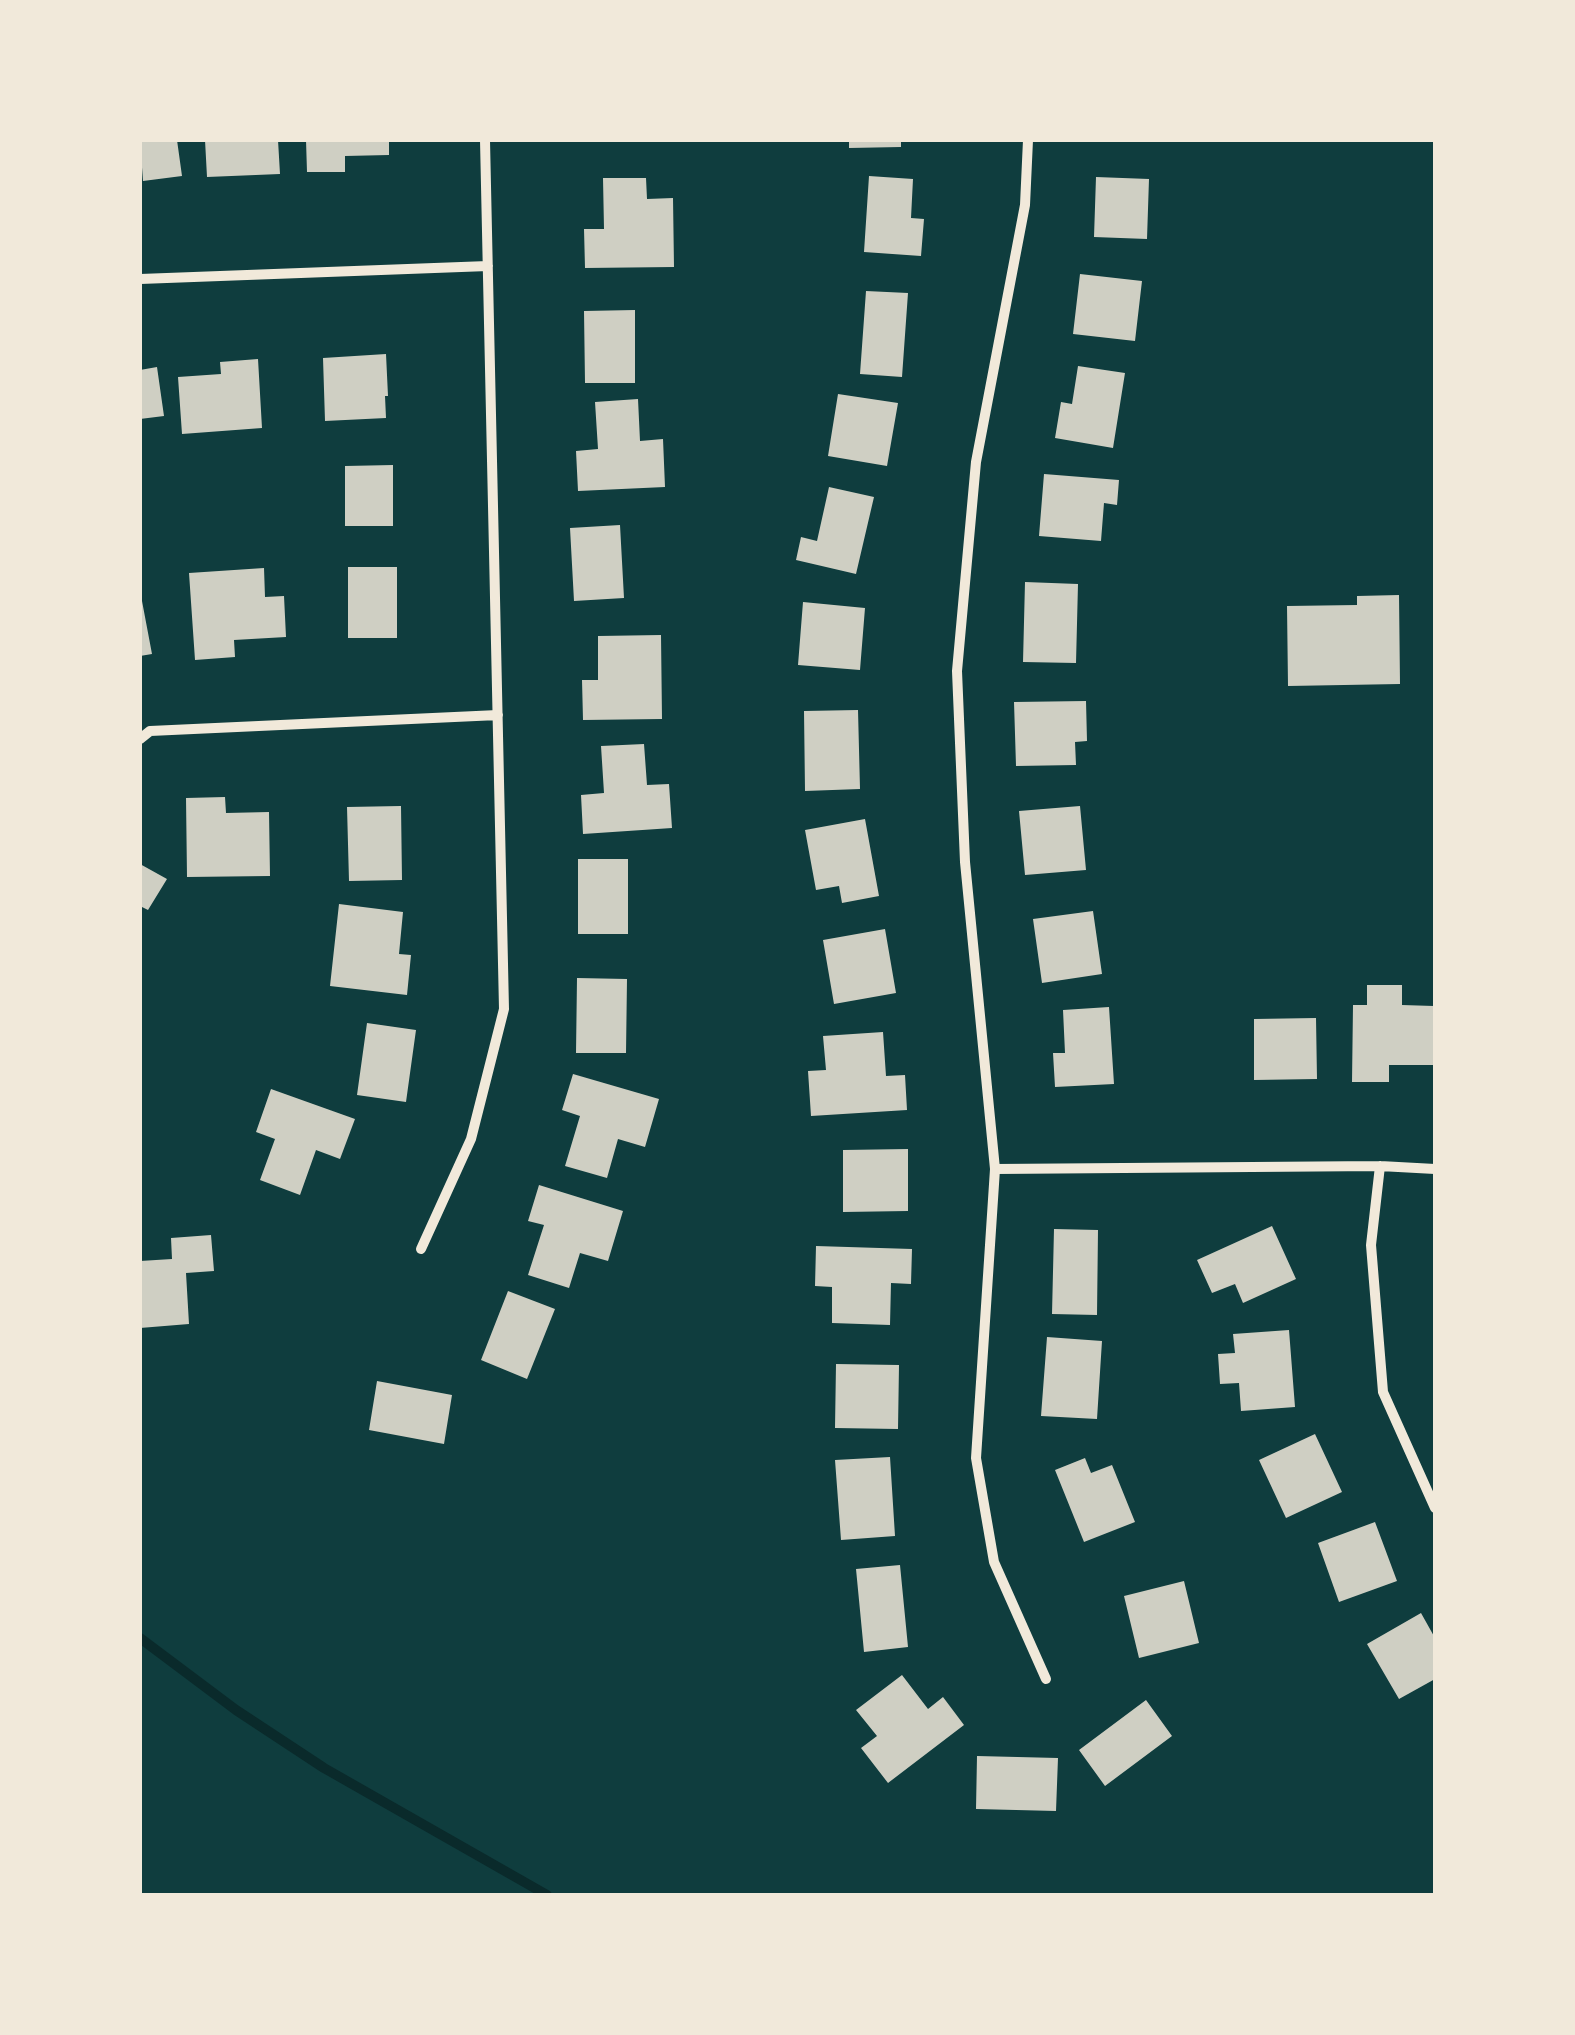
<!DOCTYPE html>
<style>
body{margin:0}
#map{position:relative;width:1575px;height:2035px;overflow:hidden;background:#0f3d3e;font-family:"DejaVu Sans",sans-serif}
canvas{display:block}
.frame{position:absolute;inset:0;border:142px solid #f1e9da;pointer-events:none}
</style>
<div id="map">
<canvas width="1575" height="2035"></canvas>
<div class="frame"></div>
</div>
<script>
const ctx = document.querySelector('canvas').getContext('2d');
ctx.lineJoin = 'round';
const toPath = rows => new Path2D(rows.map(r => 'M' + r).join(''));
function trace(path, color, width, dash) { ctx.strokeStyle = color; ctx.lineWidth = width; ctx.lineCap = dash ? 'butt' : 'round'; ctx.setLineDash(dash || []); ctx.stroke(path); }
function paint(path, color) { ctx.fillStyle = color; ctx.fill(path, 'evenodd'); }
const stream = toPath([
 [140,1638,236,1710,324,1768,547,1895]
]);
const building = toPath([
 [140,140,177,140,182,176,143,181],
 [205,140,278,140,280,174,207,177],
 [306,140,389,140,389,155,345,156,345,172,307,172],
 [849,140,901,140,901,147,849,148],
 [869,176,913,179,911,218,924,219,921,256,864,252],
 [1096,177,1149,179,1147,239,1094,237],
 [603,178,646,178,647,199,673,198,674,267,585,268,584,229,604,229],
 [1080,274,1142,281,1135,341,1073,334],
 [866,291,908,293,902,377,860,374],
 [635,310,635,383,585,383,584,311],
 [386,354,388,396,385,396,386,418,325,421,323,358],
 [258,359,262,428,182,434,178,377,221,374,220,362],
 [1078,366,1125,373,1113,448,1055,438,1061,402,1072,404],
 [157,367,164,416,140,419,140,370],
 [838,394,898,403,887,466,828,456],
 [638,399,640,441,663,439,665,487,578,491,576,451,598,449,595,402],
 [393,465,393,526,345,526,345,466],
 [1044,474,1119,480,1117,505,1104,503,1101,541,1039,536],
 [829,487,874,497,856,574,796,560,801,537,817,541],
 [620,525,624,598,574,601,570,528],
 [348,567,397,567,397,638,348,638],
 [264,568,265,597,284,596,286,637,234,640,235,657,195,660,189,573],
 [1025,582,1078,584,1076,663,1023,662],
 [1399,595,1400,684,1288,686,1287,606,1357,605,1357,596],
 [142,601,152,654,140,656,140,602],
 [803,602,865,608,860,670,798,665],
 [661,635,662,719,583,720,582,680,598,680,598,636],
 [1086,701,1087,741,1075,742,1076,765,1016,766,1014,702],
 [858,710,860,789,805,791,804,711],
 [644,744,647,785,669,784,672,828,583,834,581,795,604,793,601,746],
 [225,797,226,813,269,812,270,876,187,877,186,798],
 [401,806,402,880,349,881,347,807],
 [1080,806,1086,870,1025,875,1019,811],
 [865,819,879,896,842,903,839,886,816,890,805,830],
 [578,859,628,859,628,934,578,934],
 [140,864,167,879,148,910,140,906],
 [339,904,403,912,399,954,411,955,407,995,330,986],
 [1093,911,1102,974,1042,983,1033,919],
 [885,929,896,993,834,1004,823,940],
 [577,978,627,979,626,1053,576,1053],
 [1367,985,1402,985,1402,1005,1434,1006,1433,1065,1389,1065,1389,1082,1352,1082,1353,1005,1367,1005],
 [1109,1007,1114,1084,1055,1087,1053,1053,1065,1053,1063,1010],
 [1316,1018,1317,1079,1254,1080,1254,1019],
 [367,1023,416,1030,406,1102,357,1095],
 [883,1032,886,1076,905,1075,907,1110,811,1116,808,1071,826,1070,823,1036],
 [573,1074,659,1099,645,1147,618,1139,607,1178,565,1166,580,1116,562,1110],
 [271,1089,355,1119,340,1159,316,1150,300,1195,260,1180,275,1139,256,1132],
 [908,1149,908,1211,843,1212,843,1150],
 [539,1185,623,1211,608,1261,580,1253,569,1288,528,1275,544,1225,528,1221],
 [1272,1226,1296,1279,1243,1303,1235,1284,1212,1293,1197,1260],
 [1054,1229,1098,1230,1097,1315,1052,1314],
 [211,1235,214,1271,186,1273,189,1324,140,1328,140,1261,172,1259,171,1238],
 [816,1246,912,1249,911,1284,891,1283,890,1325,832,1323,832,1287,815,1286],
 [508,1291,555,1309,527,1379,481,1360],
 [1289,1330,1295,1407,1241,1411,1239,1383,1220,1384,1218,1354,1235,1353,1233,1334],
 [1047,1337,1102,1341,1097,1419,1041,1416],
 [836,1364,899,1365,898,1429,835,1428],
 [377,1381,452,1395,444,1444,369,1430],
 [1315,1434,1342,1492,1286,1518,1259,1460],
 [890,1457,895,1536,841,1540,835,1460],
 [1085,1458,1091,1473,1112,1465,1135,1522,1084,1542,1055,1470],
 [1375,1522,1397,1581,1339,1602,1318,1543],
 [900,1565,908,1647,864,1652,856,1569],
 [1184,1581,1199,1643,1139,1658,1124,1596],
 [1421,1613,1435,1638,1435,1679,1399,1699,1367,1644],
 [902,1675,928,1709,943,1697,964,1725,888,1783,861,1748,877,1736,856,1710],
 [1146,1700,1172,1736,1105,1786,1079,1750],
 [977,1756,1058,1758,1056,1811,976,1809]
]);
const minor = toPath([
 [1028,140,1025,205,976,462,957,671,965,862,995,1169,976,1458,994,1562,1046,1679],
 [140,279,488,266],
 [140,739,150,731,498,715],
 [1380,1166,1371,1245,1383,1392,1435,1508],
 [995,1169,1380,1166,1435,1169],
 [421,1249,471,1139,504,1009,485,140]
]);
trace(stream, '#0a2a2b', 10);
paint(building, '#cfcfc3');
trace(minor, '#f1e9da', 10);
</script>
